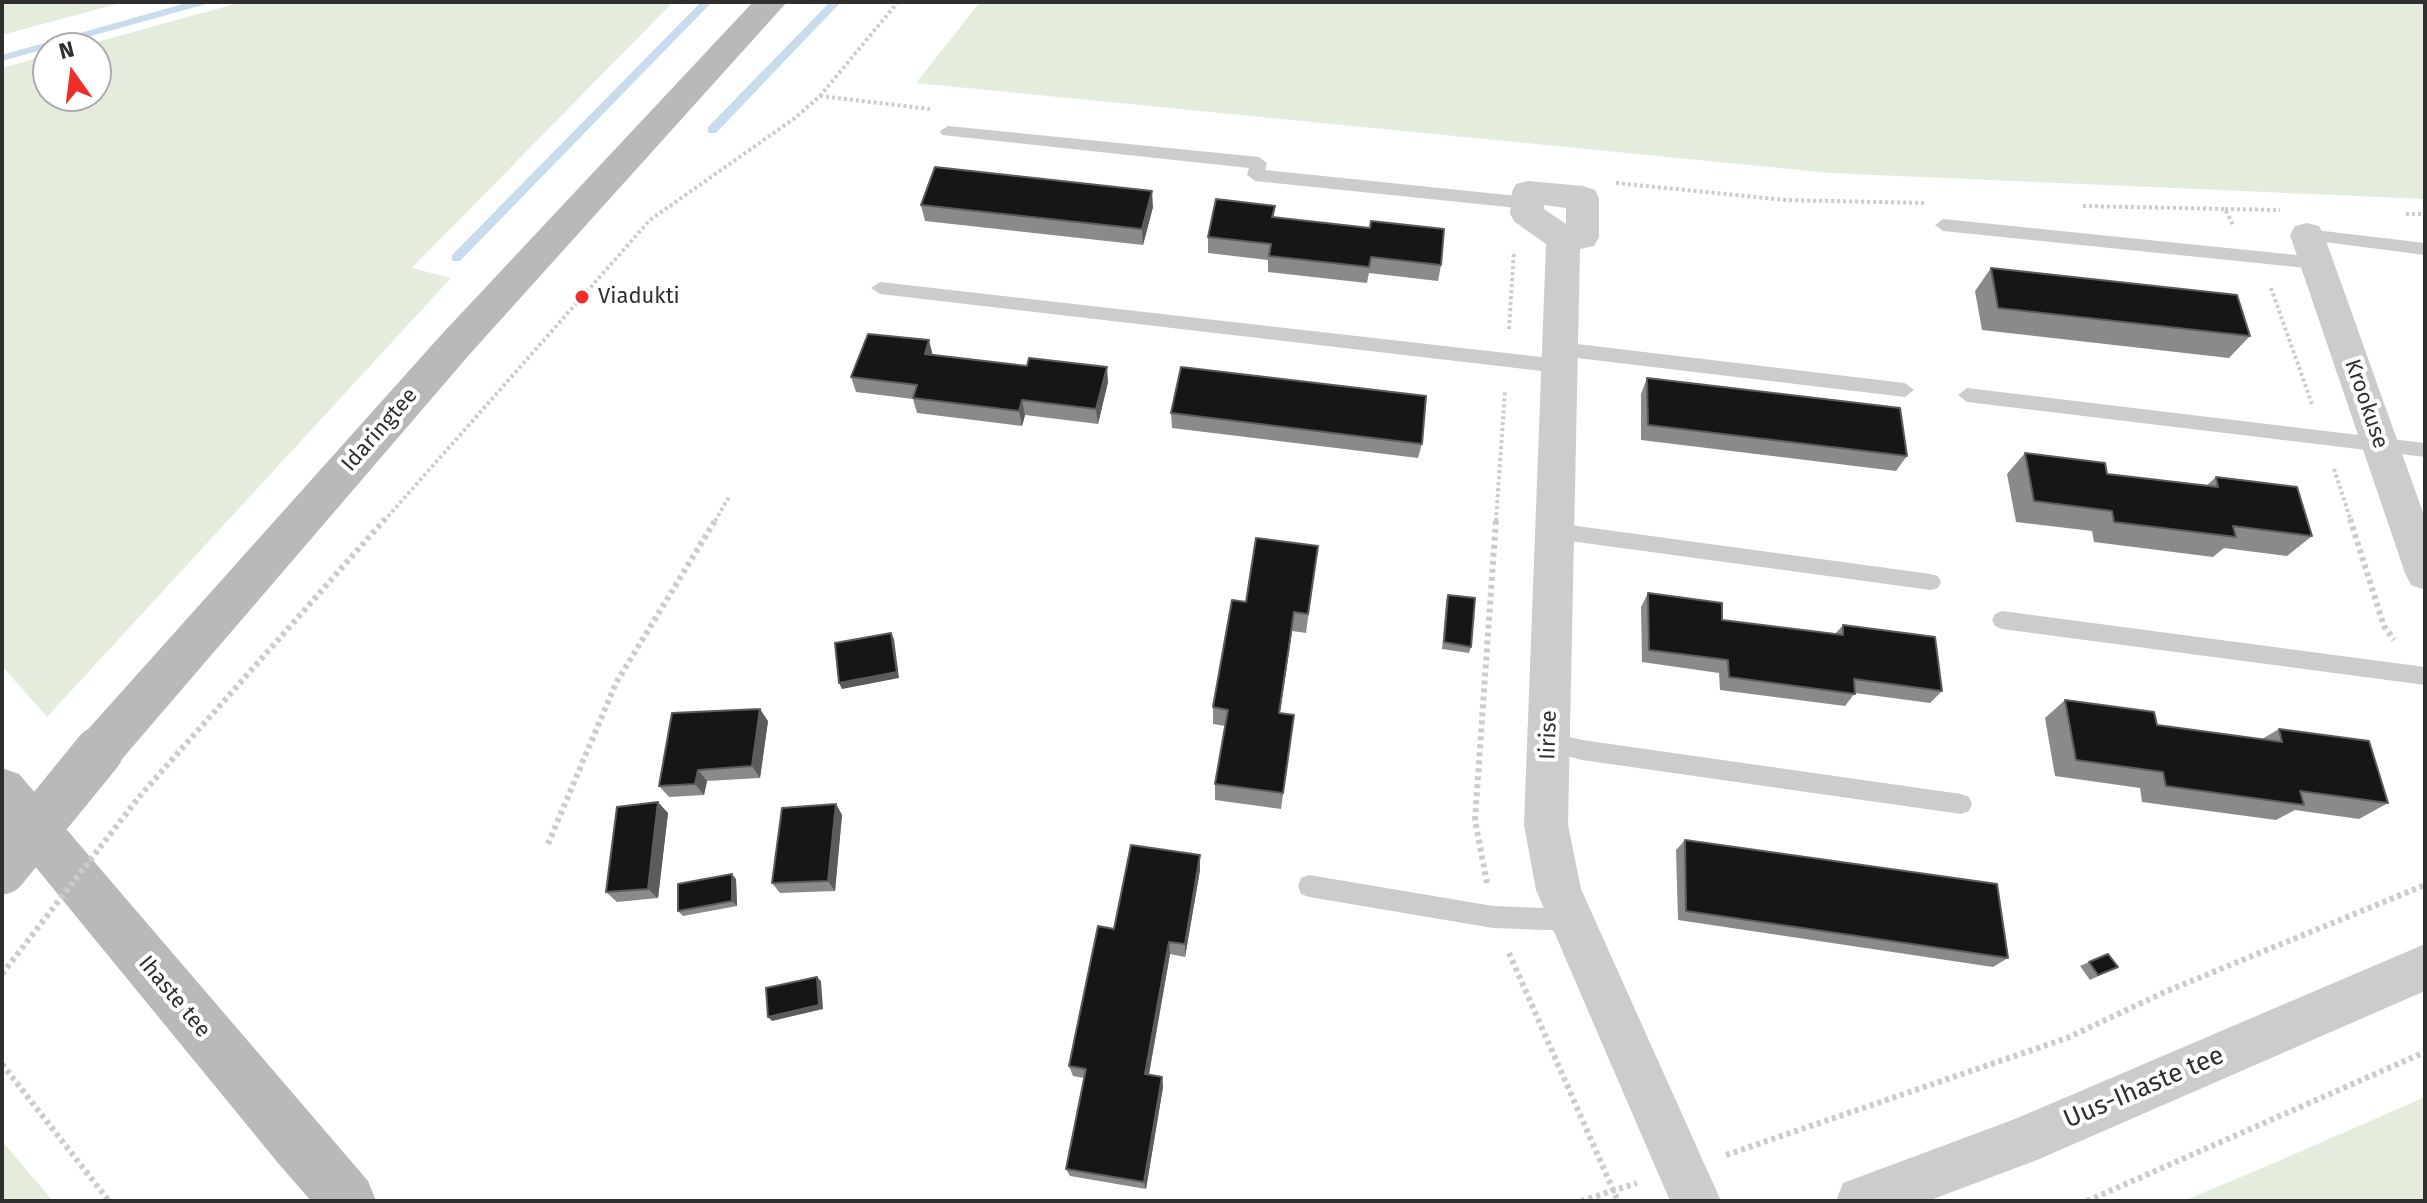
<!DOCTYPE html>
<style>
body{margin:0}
#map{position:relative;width:2427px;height:1203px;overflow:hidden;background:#fff;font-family:"Fira Sans",sans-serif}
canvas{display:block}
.frame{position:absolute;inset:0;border:4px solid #2f2f2f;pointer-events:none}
.north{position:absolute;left:32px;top:32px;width:80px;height:80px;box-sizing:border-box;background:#fff;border:2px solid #acacac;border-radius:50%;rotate:346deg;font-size:22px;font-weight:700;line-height:32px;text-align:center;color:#2f2f2f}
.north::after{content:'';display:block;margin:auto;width:28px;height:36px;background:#ef2d29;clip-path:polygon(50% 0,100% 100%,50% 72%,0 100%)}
</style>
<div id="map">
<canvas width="2427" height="1203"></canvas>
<div class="frame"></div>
<div class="north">N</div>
</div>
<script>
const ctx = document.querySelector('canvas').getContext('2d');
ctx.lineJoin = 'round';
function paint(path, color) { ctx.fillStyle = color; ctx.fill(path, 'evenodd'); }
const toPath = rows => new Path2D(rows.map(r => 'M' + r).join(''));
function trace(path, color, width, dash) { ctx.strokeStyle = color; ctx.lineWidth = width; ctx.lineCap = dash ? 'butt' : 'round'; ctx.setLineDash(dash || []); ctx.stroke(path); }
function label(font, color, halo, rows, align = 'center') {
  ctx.font = font + ' "Fira Sans",sans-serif'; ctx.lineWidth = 8; ctx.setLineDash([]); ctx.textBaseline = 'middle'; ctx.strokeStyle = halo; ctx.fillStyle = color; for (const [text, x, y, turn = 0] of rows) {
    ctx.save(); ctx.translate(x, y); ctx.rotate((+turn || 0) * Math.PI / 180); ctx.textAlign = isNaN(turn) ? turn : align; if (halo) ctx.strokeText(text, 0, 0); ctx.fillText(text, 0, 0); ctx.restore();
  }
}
const green = toPath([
 [2,2,124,2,2,35],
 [242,2,673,2,412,268,451,278,47,717,2,666,2,68,48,55,48,96,96,96,96,48,75,48],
 [980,2,2425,2,2425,199,1830,173,916,83],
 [2425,1097,2425,1201,2183,1201,2260,1169],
 [2,1141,53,1201,2,1201]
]);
const stream = toPath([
 [190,2,207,2,206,4,2,61,2,55,190,2],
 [701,2,712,2,460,261,452,261,452,255,701,2],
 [830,2,841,2,716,133,708,133,708,127,830,2]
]);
const pathFar1 = toPath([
 [820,96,930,109],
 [1616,183,1785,200,1925,203],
 [2083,206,2225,209,2234,227],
 [2225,209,2280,210],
 [2406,214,2425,214],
 [2271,288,2313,407],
 [1509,329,1514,251],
 [2334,469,2351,521],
 [384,521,650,220,795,118,820,96,898,2],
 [715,521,729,497],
 [1496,521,1505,391]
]);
const path = toPath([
 [2350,519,2384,626,2394,640],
 [139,797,385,519],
 [548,844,616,683,716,519],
 [1487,883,1475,820,1496,519],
 [1509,953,1618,1201],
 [2,1064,109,1201],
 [1726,1155,2067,1038,2167,991,2425,885],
 [1581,1201,1637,1183],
 [2087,1201,2425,1052]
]);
const lane = toPath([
 [948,126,1259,157,1267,163,1265,170,1527,197,1535,203,1527,209,1255,181,1247,175,1249,168,942,135,940,131,948,126],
 [1943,219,2316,257,2324,263,2316,269,1943,231,1935,225,1943,219],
 [2307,229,2425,243,2425,255,2301,239,2299,235,2307,229],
 [880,282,1559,359,1568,366,1559,373,880,294,871,288,880,282],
 [1560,342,1905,383,1914,390,1905,397,1560,356,1551,349,1560,342],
 [1967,388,2425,443,2425,457,1967,402,1958,395,1967,388],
 [1555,523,1931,574,1938,576,1941,582,1938,588,1931,590,1555,539,1548,537,1545,531,1548,525,1555,523],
 [2002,611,2425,667,2425,685,2002,629,1995,626,1992,620,1995,614,2002,611],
 [1549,732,1582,740,1961,794,1969,797,1972,804,1969,811,1961,814,1582,760,1541,749,1538,742,1541,735,1549,732],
 [1309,875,1493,906,1572,909,1580,912,1583,920,1580,928,1572,931,1493,928,1309,897,1301,894,1298,886,1301,878,1309,875]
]);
const street = toPath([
 [1528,181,1583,186,1595,190,1599,198,1599,237,1594,246,1580,249,1568,825,1581,889,1721,1201,1670,1201,1536,890,1524,825,1546,244,1515,222,1510,214,1512,192,1516,184,1528,181],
 [1544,205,1566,208,1566,224,1544,209,1544,205],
 [2307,223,2319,226,2324,235,2425,518,2425,590,2411,585,2405,573,2290,235,2295,226,2307,223],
 [2425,944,2425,991,2037,1160,1928,1201,1836,1201,1843,1183,2015,1119,2425,944]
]);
const secondary = toPath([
 [753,2,787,2,469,355,116,766,99,772,82,766,76,751,82,736,441,335,753,2],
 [2,768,19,774,368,1181,376,1201,311,1201,278,1163,2,826,2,768]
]);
const pathBridge = toPath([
 [2,974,139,797]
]);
const secondaryBridge = toPath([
 [2,870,99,751]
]);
const wall = toPath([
 [921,205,1153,207,1143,245,925,221],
 [1275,206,1274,217,1441,265,1438,281,1369,273,1367,283,1268,272,1268,260,1208,253,1208,237],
 [1991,268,2250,336,2229,358,1982,330,1975,291],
 [933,355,1108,382,1098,424,1025,415,1022,426,917,413,913,399,856,392,851,377],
 [1647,378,1907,456,1896,471,1641,440,1641,394],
 [1171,413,1422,444,1418,458,1172,428],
 [2025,453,2107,474,2206,486,2216,477,2312,536,2287,556,2224,548,2213,557,2094,542,2092,531,2016,522,2007,474],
 [1318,546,1306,633,1292,631,1280,713,1294,715,1281,809,1215,800,1215,784,1225,726,1213,724,1213,707,1246,602],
 [1648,593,1722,620,1835,634,1843,625,1942,691,1930,703,1855,693,1845,706,1720,690,1719,673,1642,662,1641,607],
 [1448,595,1471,647,1469,653,1442,649,1446,602],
 [2065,700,2157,725,2262,739,2279,729,2388,803,2359,819,2295,810,2276,820,2142,802,2140,788,2055,776,2045,718],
 [768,721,760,778,707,781,704,795,669,797,659,786],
 [836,804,842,815,835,891,780,893,772,883],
 [668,813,658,898,617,902,606,892],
 [1685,840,2008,958,1993,967,1678,920,1676,850],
 [1200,855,1200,870,1185,957,1170,954,1149,1075,1162,1077,1163,1087,1146,1189,1070,1176,1066,1169,1084,1078,1073,1076,1069,1066,1114,929],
 [736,879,737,906,683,916,678,911],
 [2089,962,2118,967,2090,980,2080,966]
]);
const shadedWall = toPath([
 [1152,191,1153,207,1143,245,1142,229],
 [929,340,933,356,925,354],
 [1107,367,1108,382,1098,424,1096,409],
 [1022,400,1025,415,1022,426,1019,411],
 [1294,612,1292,631,1277,730,1279,713],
 [891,633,894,639,899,678,842,689,839,683],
 [760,709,768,721,760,778,752,766],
 [698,770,707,781,704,795,695,784],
 [658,802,668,813,658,898,648,889],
 [836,804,842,815,835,891,828,881],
 [1200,855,1200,870,1185,957,1185,944],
 [732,874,736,879,737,906,732,901],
 [1169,942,1170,954,1147,1084,1145,1074],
 [817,977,821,981,823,1009,772,1021,768,1017],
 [1162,1077,1163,1087,1146,1189,1144,1182]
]);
const building = toPath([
 [935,167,1152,191,1142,229,921,205,935,167],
 [1216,199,1275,206,1272,217,1370,228,1371,221,1444,229,1441,265,1371,257,1369,267,1269,256,1271,244,1208,237,1216,199],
 [1991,268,2237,295,2250,336,1998,308,1991,268],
 [868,334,929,340,925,354,1027,366,1029,358,1107,367,1096,409,1022,400,1019,411,913,398,917,385,851,377,868,334],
 [1181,367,1426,396,1422,444,1171,413,1181,367],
 [1647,378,1900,408,1907,456,1648,425,1647,378],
 [2025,453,2105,463,2107,474,2218,487,2216,477,2297,487,2312,536,2233,526,2236,537,2114,522,2112,511,2034,501,2025,453],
 [1256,538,1318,546,1308,614,1294,612,1279,713,1294,715,1283,793,1215,784,1228,710,1213,707,1232,600,1246,602,1256,538],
 [1648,593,1722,603,1722,620,1843,635,1843,625,1935,637,1942,691,1854,679,1855,694,1729,677,1728,660,1649,650,1648,593],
 [1448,595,1475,598,1471,647,1444,642,1448,595],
 [891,633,897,672,839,683,835,643,891,633],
 [2065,700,2154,712,2157,725,2282,742,2279,729,2369,741,2388,803,2300,791,2304,805,2166,786,2163,772,2076,760,2065,700],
 [760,709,752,766,698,770,695,784,659,786,672,713,760,709],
 [658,802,648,889,606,892,617,807,658,802],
 [836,804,828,881,772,883,782,808,836,804],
 [1685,840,1997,884,2008,958,1686,911,1685,840],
 [1131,845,1200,855,1185,944,1169,942,1145,1074,1162,1077,1144,1182,1066,1169,1086,1069,1069,1066,1098,926,1114,929,1131,845],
 [732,874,732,901,678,911,678,884,732,874],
 [2108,954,2118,967,2098,975,2089,962,2108,954],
 [817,977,819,1005,768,1017,766,988,817,977]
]);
const markers = [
 [582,297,8,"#ef2d29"]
];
const poiNames = [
 ["Viadukti",598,297]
];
const streetNames = [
 ["Krookuse",2366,404,71],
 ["Idaringtee",380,430,-49],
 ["Iirise",1549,735,-88],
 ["Ihaste tee",174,997,50]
];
const nearStreetnames = [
 ["Uus-Ihaste tee",2144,1088,-23]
];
paint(green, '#e4eddd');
paint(stream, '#c8dcee');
trace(pathFar1, '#ccc', 4, [3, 3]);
trace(path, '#ccc', 6, [4, 4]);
paint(lane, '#ccc');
paint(street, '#ccc');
paint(secondary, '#b9b9b9');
trace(pathBridge, '#ccc', 6, [4, 4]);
trace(secondaryBridge, '#b9b9b9', 49);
paint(wall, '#8a8a8a');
paint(shadedWall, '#5c5c5c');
paint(building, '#161616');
trace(building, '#5c5c5c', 2);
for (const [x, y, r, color] of markers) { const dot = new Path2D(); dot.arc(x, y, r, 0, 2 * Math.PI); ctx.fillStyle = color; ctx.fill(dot); trace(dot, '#fff', 3); }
label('22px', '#2f2f2f', '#fff', poiNames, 'left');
label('22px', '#2f2f2f', '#fff', streetNames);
label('26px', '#2f2f2f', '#fff', nearStreetnames);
</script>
